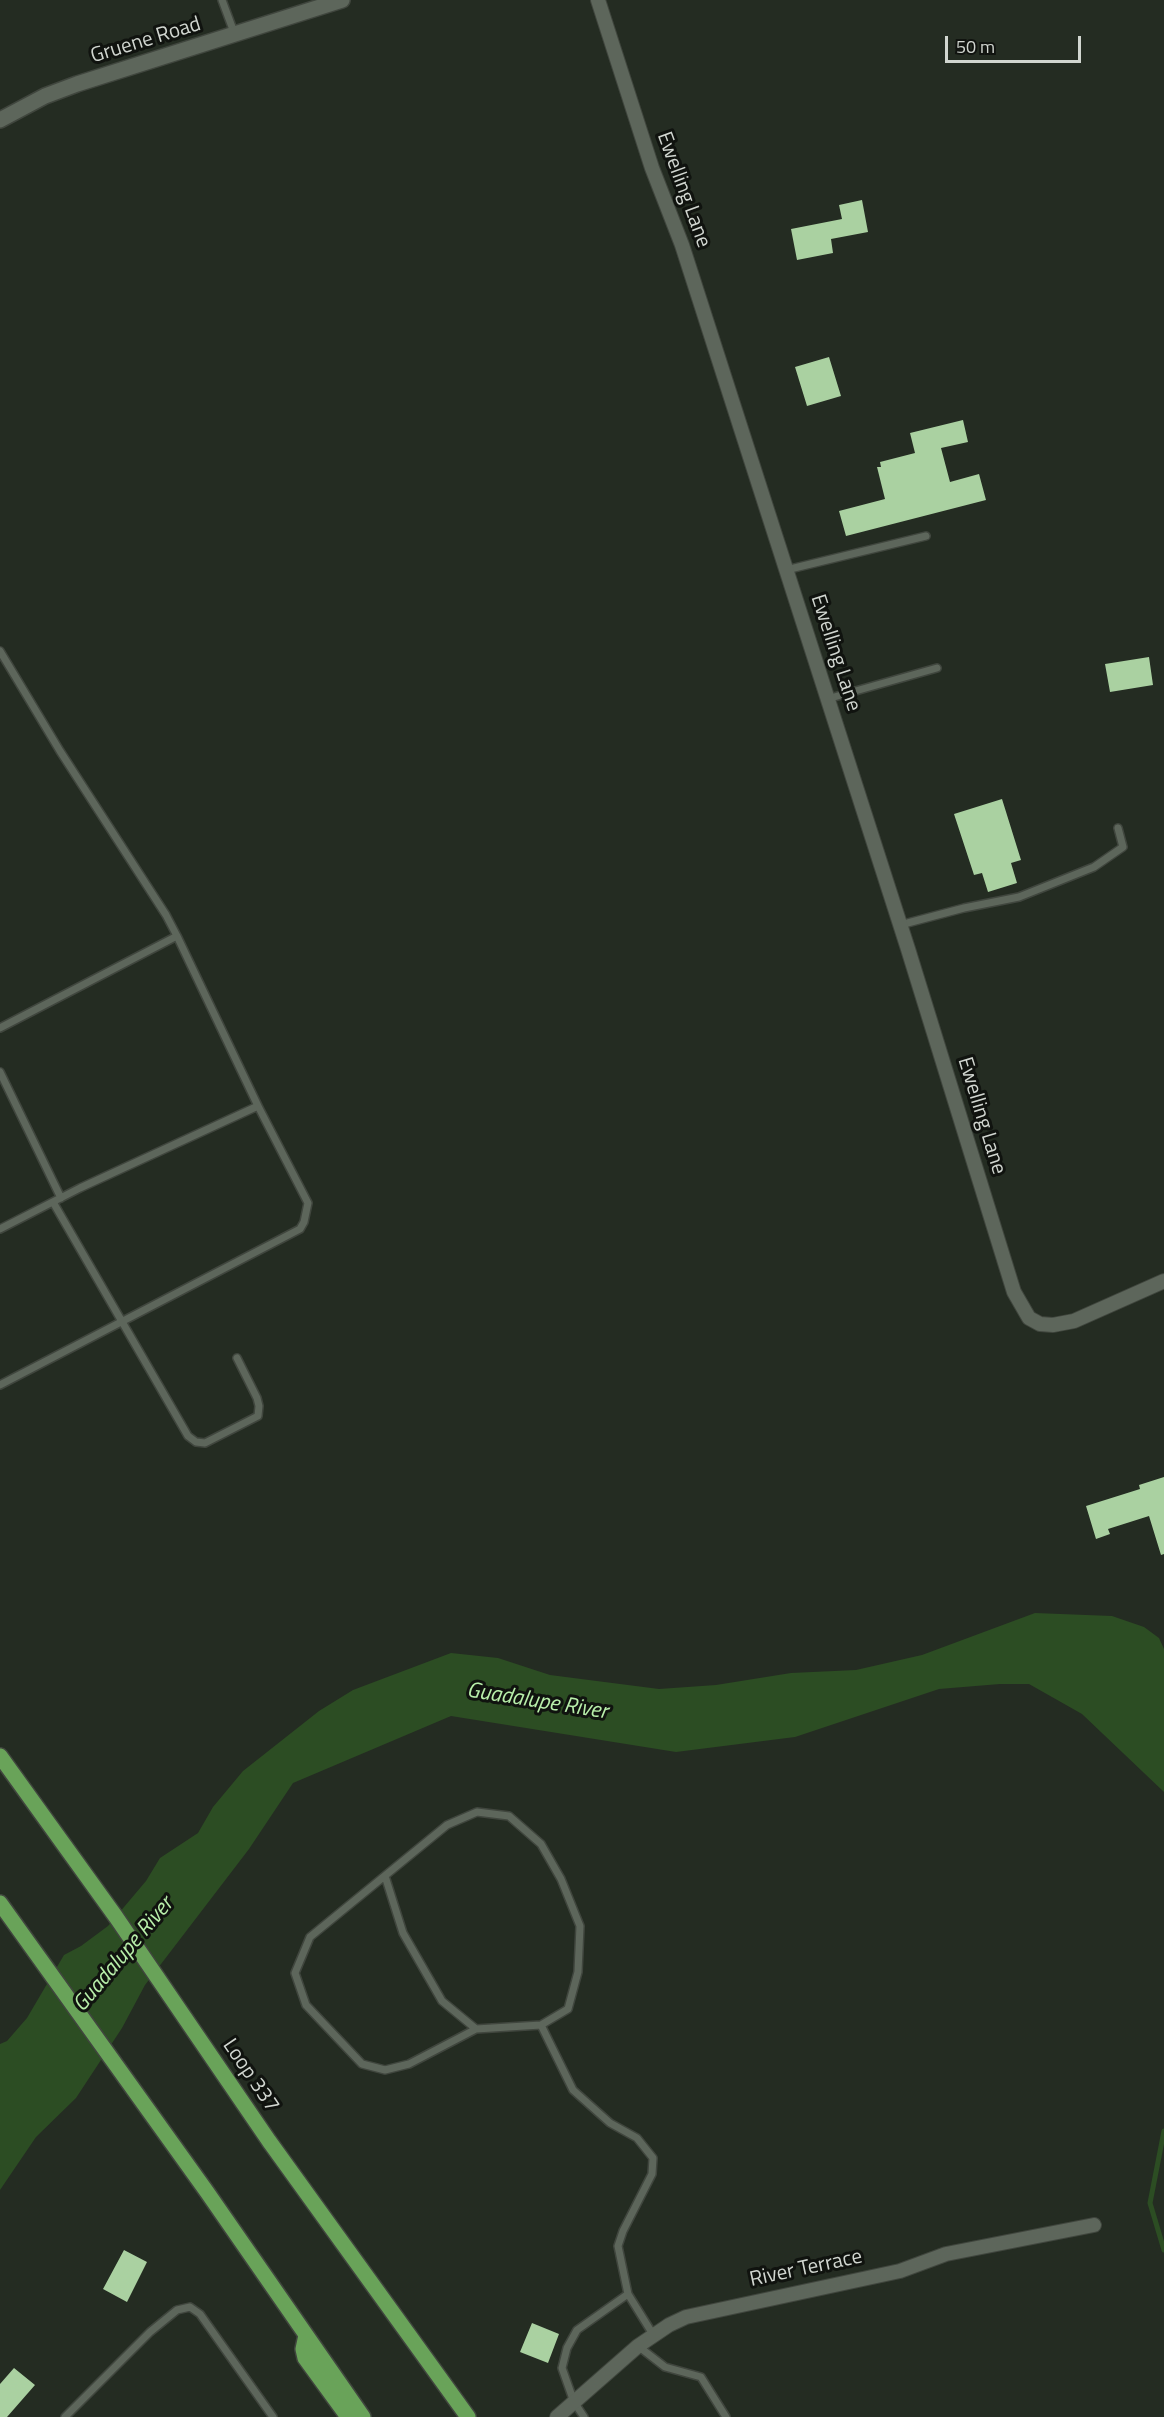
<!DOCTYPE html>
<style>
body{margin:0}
#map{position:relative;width:1164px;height:2417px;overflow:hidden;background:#242c22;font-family:"Titillium Web",sans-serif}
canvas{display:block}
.scale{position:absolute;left:945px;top:36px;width:136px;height:27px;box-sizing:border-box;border:3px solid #d1d6d0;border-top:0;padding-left:8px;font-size:18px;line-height:21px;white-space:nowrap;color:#d1d6d0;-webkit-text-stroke:4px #10130f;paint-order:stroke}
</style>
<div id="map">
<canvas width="1164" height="2417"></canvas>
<div class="scale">50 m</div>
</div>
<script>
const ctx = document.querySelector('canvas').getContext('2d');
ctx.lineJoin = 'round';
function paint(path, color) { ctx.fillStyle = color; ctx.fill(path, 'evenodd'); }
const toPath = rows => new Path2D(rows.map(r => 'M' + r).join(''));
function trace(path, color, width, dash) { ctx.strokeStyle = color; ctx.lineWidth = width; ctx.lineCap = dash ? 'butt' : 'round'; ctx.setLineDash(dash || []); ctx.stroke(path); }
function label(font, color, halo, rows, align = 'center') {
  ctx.font = font + ' "Titillium Web",sans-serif'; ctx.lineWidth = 6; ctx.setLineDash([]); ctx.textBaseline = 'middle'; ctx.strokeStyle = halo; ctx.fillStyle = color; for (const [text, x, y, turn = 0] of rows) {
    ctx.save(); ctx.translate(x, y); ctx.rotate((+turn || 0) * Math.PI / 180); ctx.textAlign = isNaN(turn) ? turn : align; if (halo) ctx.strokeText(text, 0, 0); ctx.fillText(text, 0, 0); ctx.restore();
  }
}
const water = toPath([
 [1035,1613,1112,1616,1144,1627,1159,1638,1164,1649,1164,1792,1082,1714,1029,1684,1000,1684,939,1689,795,1737,676,1752,451,1716,293,1783,249,1849,145,1985,122,2028,76,2098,36,2137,0,2190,0,2044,7,2041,27,2018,64,1955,81,1946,108,1926,146,1881,160,1858,198,1833,213,1807,243,1771,319,1711,353,1690,451,1653,498,1658,550,1675,659,1689,716,1685,791,1673,856,1670,922,1655]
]);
const stream = toPath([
 [1164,2131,1150,2203,1164,2250]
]);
const building = toPath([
 [862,200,868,232,831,239,833,253,797,260,791,229,842,219,839,205],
 [829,357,841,396,807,406,795,367],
 [963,420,968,442,941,448,950,482,979,474,986,500,846,536,839,511,885,499,877,467,881,467,880,462,915,453,910,433],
 [1149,657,1153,685,1110,692,1105,664],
 [1002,799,1021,860,1011,863,1017,883,988,892,982,873,974,875,954,814],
 [1164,1477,1164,1554,1161,1555,1149,1516,1108,1529,1110,1534,1096,1539,1086,1506,1140,1489,1139,1485],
 [124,2250,147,2262,127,2302,103,2289],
 [532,2323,559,2334,548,2363,520,2352],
 [14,2368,35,2385,7,2417,0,2417,0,2384]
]);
const service = toPath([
 [222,0,235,35],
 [786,570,926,536],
 [0,651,60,751,166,915,177,936],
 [827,699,937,668],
 [900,925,964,908,1019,897,1094,867,1123,847,1118,828],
 [0,1028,177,936,258,1106],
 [0,1072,61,1198],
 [53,1202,188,1436,196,1442,205,1443,258,1416,259,1406,257,1398,237,1358],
 [0,1229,80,1188,258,1106,308,1203,304,1222,300,1229,0,1385],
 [385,1876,403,1933,442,2001,476,2029],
 [541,2025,568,2009,578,1972,580,1926,561,1879,541,1844,509,1816,477,1812,447,1825,310,1937,295,1973,306,2005,362,2064,385,2070,409,2064,476,2029,541,2025,573,2090,610,2123,637,2138,653,2158,652,2174,623,2231,618,2246,628,2294],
 [638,2346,665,2367,701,2377,726,2417],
 [65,2417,150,2332,177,2310,190,2307,200,2314,273,2417],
 [584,2417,574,2402,562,2368,567,2348,577,2330,628,2294,654,2336]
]);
const minor = toPath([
 [598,0,652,168,682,245,908,949,1014,1292,1029,1318,1040,1324,1053,1325,1074,1321,1164,1281],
 [557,2417,638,2346,669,2325,686,2317,900,2271,946,2254,1094,2225]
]);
const tertiary = toPath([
 [0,120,45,96,77,84,342,0]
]);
const primary = toPath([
 [0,1756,116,1917,269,2141,468,2417],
 [0,1903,207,2192,363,2417],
 [306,2335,303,2349,305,2358,348,2417]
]);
const streetNames = [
 ["Gruene Road",146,41,-17],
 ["Ewelling Lane",683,190,70],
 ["Ewelling Lane",835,653,72],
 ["Ewelling Lane",981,1116,73],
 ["Loop 337",250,2076,56],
 ["River Terrace",806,2269,-12]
];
const waterNames = [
 ["Guadalupe River",537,1702,9],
 ["Guadalupe River",124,1955,-50]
];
paint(water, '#2c4d23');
trace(stream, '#2c4d23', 5);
paint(building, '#aad1a1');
trace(service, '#40463e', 10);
trace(minor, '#40463e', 16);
trace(tertiary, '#40463e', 18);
trace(primary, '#40463e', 18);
trace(service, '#5d665b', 7);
trace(minor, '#5d665b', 14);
trace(tertiary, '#5d665b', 15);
trace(primary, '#69a359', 15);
label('21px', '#d1d6d0', '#10130f', streetNames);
label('italic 22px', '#b9f0ab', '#10130f', waterNames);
</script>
